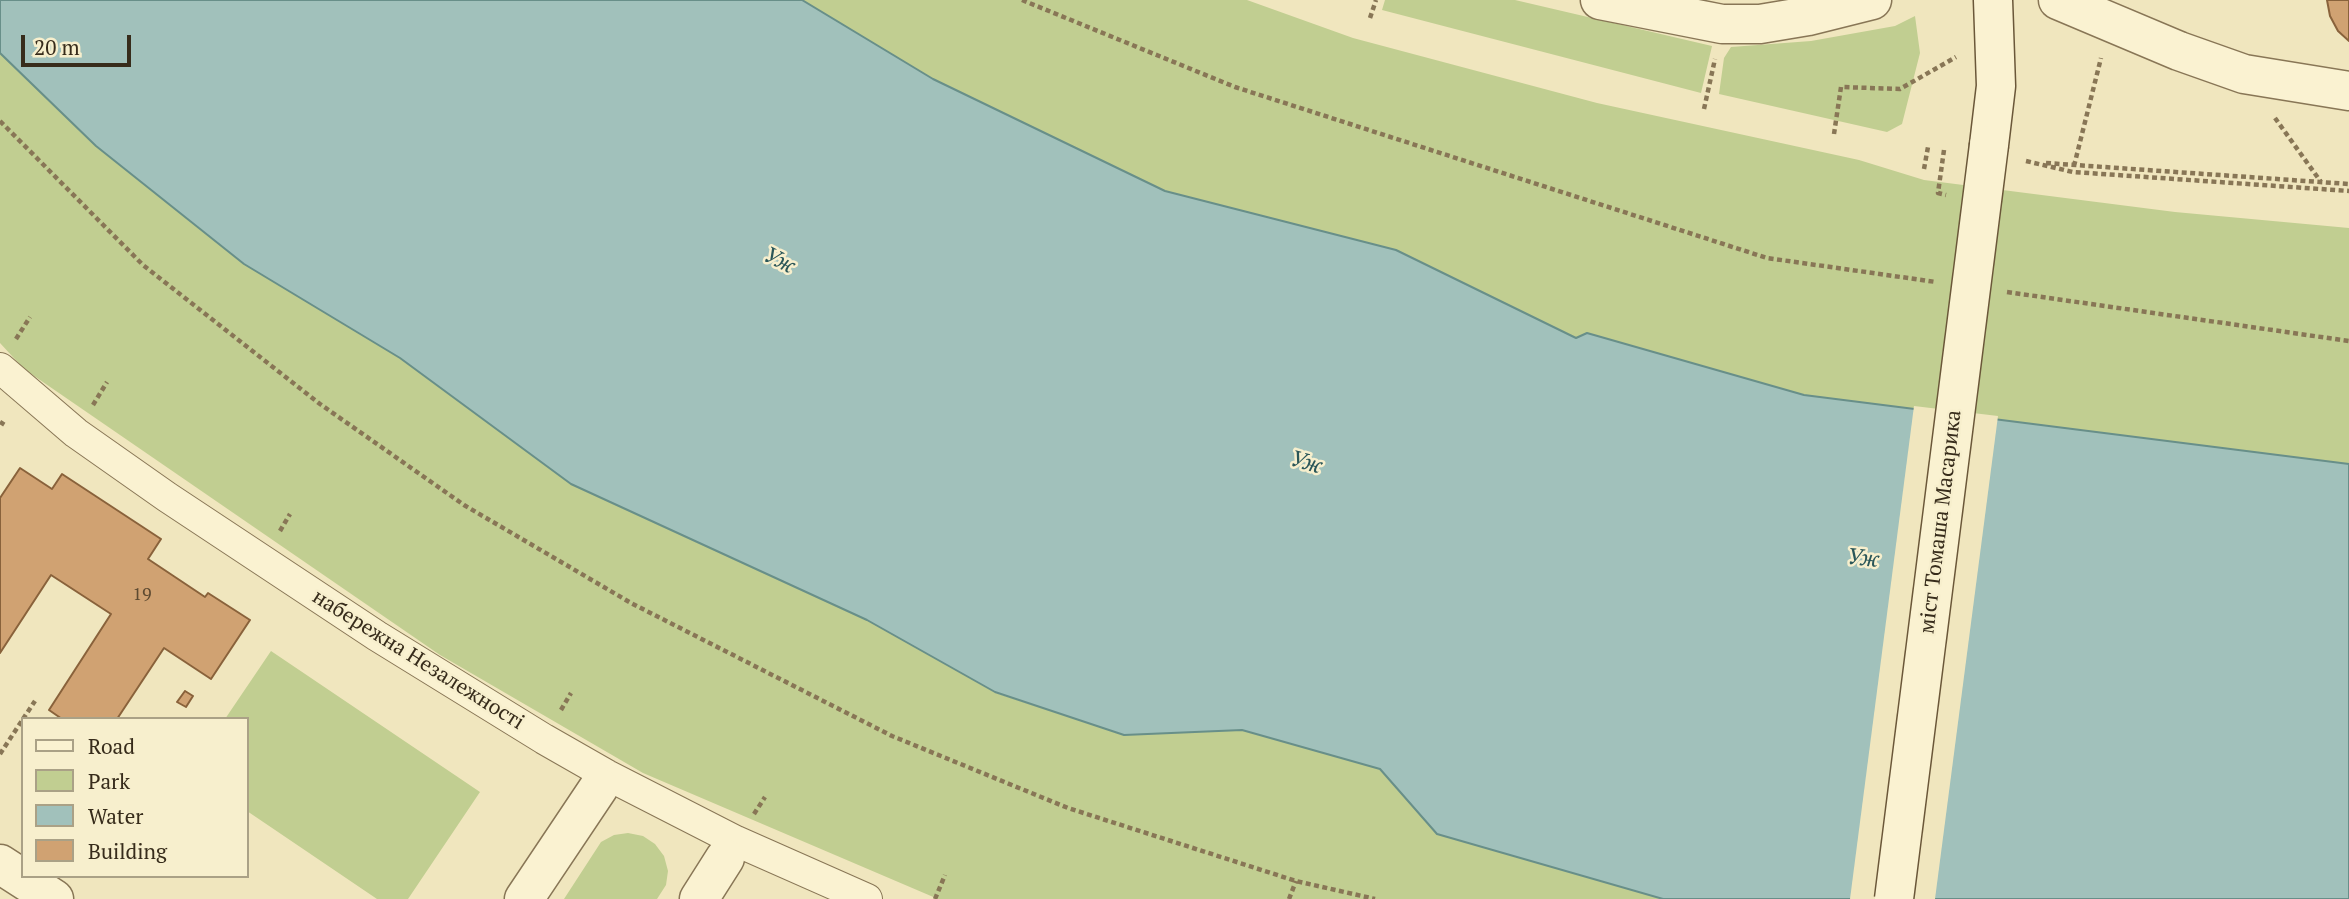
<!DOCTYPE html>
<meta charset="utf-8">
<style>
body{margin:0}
#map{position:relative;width:2349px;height:899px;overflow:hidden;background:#f0e6be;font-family:"PT Serif",serif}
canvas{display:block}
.legend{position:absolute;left:21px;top:717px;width:228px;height:161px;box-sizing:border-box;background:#f7efcd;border:2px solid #aaa186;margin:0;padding:9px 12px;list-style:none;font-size:21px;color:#372c1b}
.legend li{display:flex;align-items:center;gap:14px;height:35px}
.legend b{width:35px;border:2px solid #aaa186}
.scale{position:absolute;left:21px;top:35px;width:110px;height:32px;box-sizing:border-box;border:4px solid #372c1b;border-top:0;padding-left:9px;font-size:21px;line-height:24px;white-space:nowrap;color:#372c1b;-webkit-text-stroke:5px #f7efcd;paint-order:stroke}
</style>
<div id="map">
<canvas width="2349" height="899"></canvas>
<ul class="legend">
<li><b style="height:9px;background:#faf2d1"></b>Road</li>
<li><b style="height:19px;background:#c1ce91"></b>Park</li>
<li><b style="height:19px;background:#a1c1bb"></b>Water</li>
<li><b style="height:19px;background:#d0a272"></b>Building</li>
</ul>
<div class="scale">20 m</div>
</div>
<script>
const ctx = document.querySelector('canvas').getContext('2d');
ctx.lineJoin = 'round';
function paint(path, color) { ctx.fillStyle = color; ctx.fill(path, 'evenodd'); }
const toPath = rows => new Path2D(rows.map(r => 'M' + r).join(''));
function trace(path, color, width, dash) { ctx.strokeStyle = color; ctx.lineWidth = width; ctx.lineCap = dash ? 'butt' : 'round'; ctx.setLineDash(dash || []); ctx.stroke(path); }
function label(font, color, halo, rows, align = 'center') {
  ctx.font = font + ' "PT Serif",serif'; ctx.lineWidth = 5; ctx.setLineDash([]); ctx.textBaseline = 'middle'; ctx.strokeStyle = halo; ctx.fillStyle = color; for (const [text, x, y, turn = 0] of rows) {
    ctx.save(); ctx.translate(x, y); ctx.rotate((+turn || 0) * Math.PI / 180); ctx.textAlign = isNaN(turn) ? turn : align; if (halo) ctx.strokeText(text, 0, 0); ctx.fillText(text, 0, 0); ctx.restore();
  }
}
const green = toPath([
 [802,0,1247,0,1353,38,1597,103,1859,160,1924,180,2175,212,2349,228,2349,464,1804,395,1587,334,1576,338,1396,250,1165,191,933,79],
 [1385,0,1515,0,1712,46,1701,93,1382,10],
 [1915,16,1920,53,1902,124,1887,132,1719,94,1724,58,1731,47,1811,41,1895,26],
 [0,53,96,146,244,264,721,552,867,620,996,693,1124,735,1242,730,1381,769,1437,834,1663,899,938,899,643,773,440,655,24,369,0,343],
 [271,651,480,792,408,899,377,899,247,811,247,719,225,719],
 [628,833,643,836,655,844,664,856,668,871,666,885,657,899,564,899,601,842,614,835]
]);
const water = toPath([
 [0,0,802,0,933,79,1165,191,1396,250,1576,338,1587,333,1804,395,2349,464,2349,899,1663,899,1437,834,1380,769,1242,730,1124,735,995,692,867,620,571,484,400,358,244,264,96,146,0,53,0,0]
]);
const pier = toPath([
 [1914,406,1998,416,1935,899,1850,899]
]);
const building = toPath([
 [2327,0,2349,0,2349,41,2338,31,2330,16,2327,0],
 [20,468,52,489,62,474,161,539,148,559,205,597,208,593,250,620,211,679,164,648,117,719,62,719,49,710,111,614,51,575,0,653,0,498,20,468],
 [185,691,193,696,186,707,177,702,185,691]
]);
const path = toPath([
 [1022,0,1235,87,1767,258,1936,282],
 [1370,18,1376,0],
 [1704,109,1715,59],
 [2275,118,2321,182],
 [0,121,143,265,320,404,464,505,631,603,892,736,1068,808,1296,881,1375,899],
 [1834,134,1841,87,1900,89,1956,57],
 [1944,150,1938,193,1946,195],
 [2026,161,2073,172,2349,191],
 [2046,163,2349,184],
 [2074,166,2101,58],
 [1924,169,1928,147],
 [2007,292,2349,341],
 [16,339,30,317],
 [93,405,107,382],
 [0,422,5,425],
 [280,531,290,514],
 [561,710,571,693],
 [23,719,35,701],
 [0,754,23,719],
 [754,814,765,797],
 [935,899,945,875],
 [1289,899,1296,881]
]);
const pedestrian = toPath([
 [0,368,76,433,167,497,377,636,544,739,607,775,736,841,867,899]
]);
const minor = toPath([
 [1600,0,1722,24,1760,24,1808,16,1872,0],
 [0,864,54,899],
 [524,899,599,787],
 [699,899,725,858]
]);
const tertiary = toPath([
 [2058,0,2179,51,2244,74,2349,91]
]);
const secondary = toPath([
 [1989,145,1996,86,1993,0]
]);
const secondaryBridge = toPath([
 [1894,899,1989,145]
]);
const numberNames = [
 ["19",142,595]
];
const streetNames = [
 ["міст Томаша Масарика",1941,522,-83],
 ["набережна Незалежності",418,660,32]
];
const waterNames = [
 ["Уж",779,261,27],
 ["Уж",1306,463,16],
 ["Уж",1863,559,6]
];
paint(green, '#c1ce91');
paint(water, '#a1c1bb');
trace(water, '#688f89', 2);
paint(pier, '#f0e6be');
paint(building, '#d0a272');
trace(building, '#89623b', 2);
trace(pedestrian, '#887656', 32);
trace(minor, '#887656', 41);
trace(tertiary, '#887656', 41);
trace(secondary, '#6a5739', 41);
trace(path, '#887656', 4.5, [5, 3.5]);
trace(pedestrian, '#faf2d1', 30);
trace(minor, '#faf2d1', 38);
trace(tertiary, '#faf2d1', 38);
trace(secondary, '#faf2d1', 38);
trace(secondaryBridge, '#6a5739', 41, []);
trace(secondaryBridge, '#faf2d1', 38);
label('18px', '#5d4a31', null, numberNames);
label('21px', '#372c1b', '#f7efcd', streetNames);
label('italic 23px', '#2a5658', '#f7efcd', waterNames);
</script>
